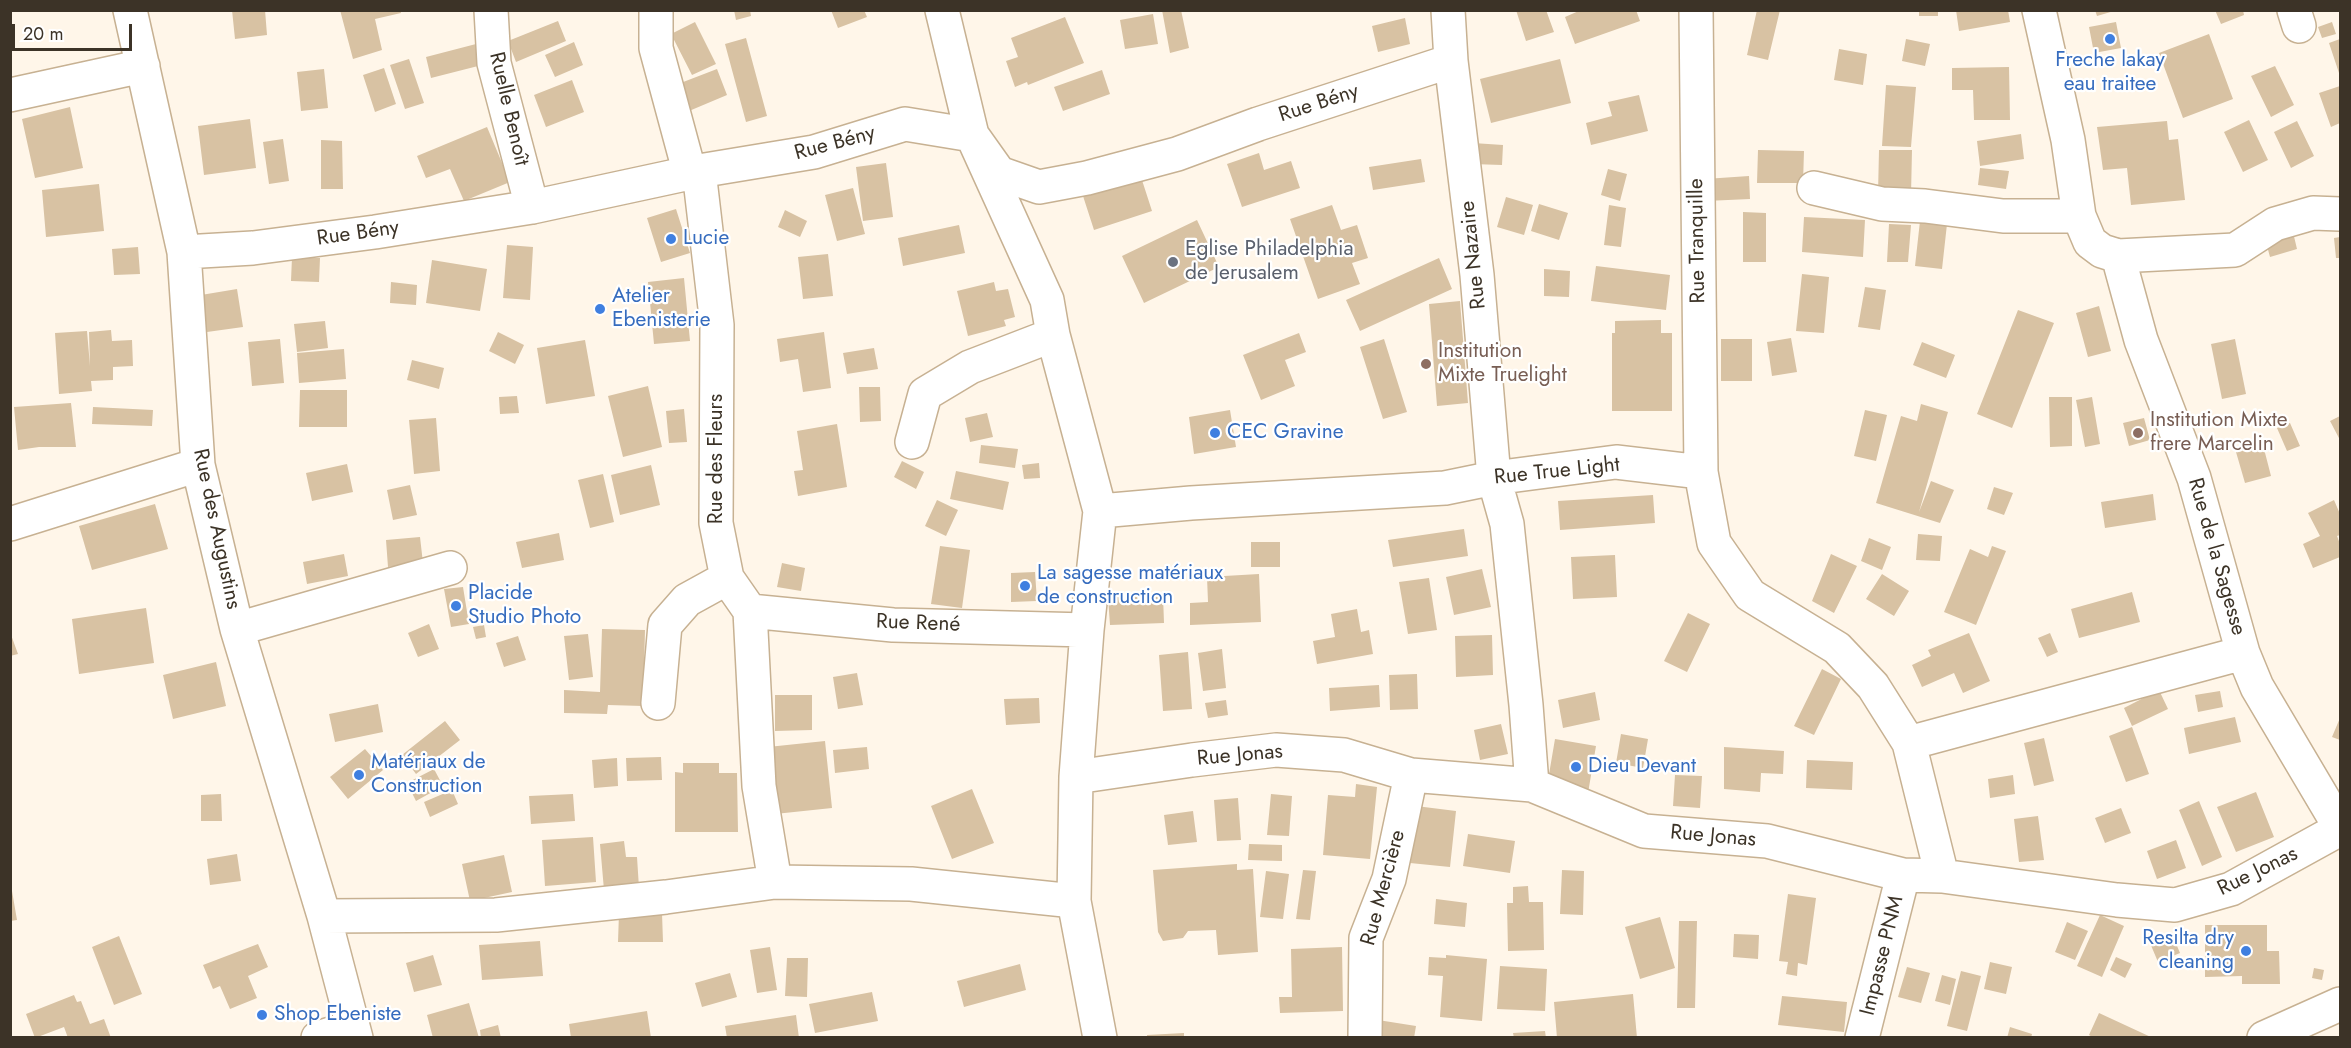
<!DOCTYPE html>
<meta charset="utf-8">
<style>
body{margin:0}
#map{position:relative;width:2351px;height:1048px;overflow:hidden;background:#fff6e9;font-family:Jost,sans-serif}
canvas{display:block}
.frame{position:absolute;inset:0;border:12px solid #3c3327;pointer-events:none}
.scale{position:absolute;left:12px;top:24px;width:120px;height:27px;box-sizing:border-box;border:3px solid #3c3327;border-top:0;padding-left:8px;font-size:18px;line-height:21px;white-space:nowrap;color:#3c3327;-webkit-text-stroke:4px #fff;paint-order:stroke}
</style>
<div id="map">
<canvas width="2351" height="1048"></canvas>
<div class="frame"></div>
<div class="scale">20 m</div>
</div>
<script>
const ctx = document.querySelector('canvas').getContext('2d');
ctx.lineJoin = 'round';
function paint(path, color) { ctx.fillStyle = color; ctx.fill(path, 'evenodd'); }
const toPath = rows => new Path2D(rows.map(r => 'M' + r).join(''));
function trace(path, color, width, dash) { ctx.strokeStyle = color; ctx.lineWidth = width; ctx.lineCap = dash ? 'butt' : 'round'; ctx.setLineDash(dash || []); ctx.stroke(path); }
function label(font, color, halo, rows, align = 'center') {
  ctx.font = font + ' Jost,sans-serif'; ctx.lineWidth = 4.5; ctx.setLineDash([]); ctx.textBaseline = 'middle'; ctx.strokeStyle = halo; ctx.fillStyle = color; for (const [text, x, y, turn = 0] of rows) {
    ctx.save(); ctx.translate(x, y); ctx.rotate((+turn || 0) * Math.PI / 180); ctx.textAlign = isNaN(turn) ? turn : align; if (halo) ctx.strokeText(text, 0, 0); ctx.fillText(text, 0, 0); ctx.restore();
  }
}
const building = toPath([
 [232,10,265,10,267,35,235,39],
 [340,10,400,10,401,13,375,19,382,50,353,59],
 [734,10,750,10,751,16,736,20],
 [831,10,864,10,867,17,838,28],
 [1162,10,1181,10,1189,48,1170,53],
 [1516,10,1546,10,1554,32,1526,41],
 [1581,10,1636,10,1640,21,1575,44,1565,17],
 [1757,10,1780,10,1768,60,1747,55],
 [1919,10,1938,10,1938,16,1919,16],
 [1956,10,2008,10,2010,22,1959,31],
 [2095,10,2114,10,2114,11,2097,16],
 [2215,10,2243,10,2244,15,2221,24],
 [1153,14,1158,44,1125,49,1120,20],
 [1065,17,1084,63,1028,85,1027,82,1015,87,1006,61,1018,57,1011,38],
 [1405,18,1410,44,1378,52,1372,26],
 [558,21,566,41,516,62,508,41],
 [695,22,716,64,692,75,671,34],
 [2116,22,2121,48,2094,53,2089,27],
 [2332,22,2336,34,2322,38,2318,27],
 [2209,34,2233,99,2183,118,2159,53],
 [746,38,767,116,746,122,725,44],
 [1906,39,1930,44,1925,66,1902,61],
 [2340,39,2340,76,2329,43],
 [574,42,583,65,555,77,545,55],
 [476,44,482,65,431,78,426,57],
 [1839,49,1867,54,1863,85,1834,80],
 [409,59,424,103,405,109,390,65],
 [1560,59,1571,103,1491,123,1480,79],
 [2275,66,2294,105,2271,117,2251,76],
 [2009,67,2010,120,1974,120,1973,90,1952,90,1952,68],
 [384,68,396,104,375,112,363,75],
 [324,69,328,108,301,111,297,72],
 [717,69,727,95,689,111,678,84],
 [1102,70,1110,94,1063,111,1054,87],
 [572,80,584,112,546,127,534,95],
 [1886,85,1916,87,1911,147,1882,146],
 [2340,86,2340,123,2331,127,2319,93],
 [1639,95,1648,131,1591,145,1586,123,1612,116,1608,102],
 [70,107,83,168,35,178,22,119],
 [250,119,256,168,204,175,198,126],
 [2249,120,2268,160,2243,172,2224,132],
 [2167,121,2169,140,2178,139,2185,200,2131,205,2127,168,2103,170,2097,127],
 [2297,121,2314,156,2291,168,2274,132],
 [487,127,510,182,464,201,450,169,426,178,417,156],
 [2021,134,2024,159,1980,166,1977,141],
 [283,139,289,181,269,184,263,142],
 [321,140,342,141,343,189,321,189],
 [1473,143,1503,145,1502,165,1472,164],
 [1758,150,1804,151,1803,183,1757,183],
 [1879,150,1912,150,1911,195,1878,194],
 [1259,153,1264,170,1291,161,1300,188,1242,207,1227,164],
 [1421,159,1425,182,1373,190,1369,167],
 [886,163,893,217,863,221,856,167],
 [1980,168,2009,171,2006,189,1978,185],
 [1608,169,1627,174,1620,201,1601,195],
 [1749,176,1750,199,1706,201,1705,179],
 [1141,177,1152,211,1094,230,1083,196],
 [99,184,104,231,46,237,42,190],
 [853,188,865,234,837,241,825,195],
 [1506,197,1533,205,1524,235,1497,227],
 [1539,204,1568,213,1559,240,1531,231],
 [1332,205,1341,230,1357,225,1368,258,1352,263,1360,284,1318,299,1290,219],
 [1609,205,1626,208,1621,247,1604,245],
 [676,209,690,253,661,262,647,218],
 [785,210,807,221,800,237,778,227],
 [1743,212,1766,213,1766,262,1743,262],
 [1804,217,1865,220,1863,257,1802,252],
 [1197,220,1219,267,1144,303,1122,256],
 [1920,221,1947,224,1942,269,1915,266],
 [1889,224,1911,225,1908,262,1887,262],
 [959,225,965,253,903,266,898,238],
 [2292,228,2297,249,2270,257,2264,235],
 [2340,237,2340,258,2336,258,2334,238],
 [507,245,533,247,530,300,503,298],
 [138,247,140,274,114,275,112,249],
 [828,254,833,296,803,299,798,257],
 [292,257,320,258,319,282,291,281],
 [1439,258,1452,289,1360,331,1346,300],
 [432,260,487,269,480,311,426,303],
 [1596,266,1670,275,1666,310,1591,301],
 [1544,269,1570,271,1569,297,1544,296],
 [1802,274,1829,277,1824,333,1796,331],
 [684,278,690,341,654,344,648,282],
 [391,282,417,285,416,305,390,303],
 [994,282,996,291,1008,289,1015,317,1004,320,1006,326,968,336,957,291],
 [1865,287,1886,290,1880,330,1858,327],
 [237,289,243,327,207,332,201,295],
 [1460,301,1468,403,1437,406,1429,304],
 [2099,306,2111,351,2088,357,2076,313],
 [2018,310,2054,323,2012,428,1977,414],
 [1661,320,1661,333,1672,333,1672,411,1612,411,1612,333,1615,333,1615,321],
 [325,321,328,348,297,352,294,324],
 [111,330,112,341,132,340,133,366,113,367,113,380,91,381,92,391,59,394,55,333,87,331,90,366,89,332],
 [498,332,524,345,515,364,489,351],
 [824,332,831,388,803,392,798,359,780,362,777,339],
 [1299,333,1306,352,1285,360,1295,386,1261,400,1243,355],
 [1791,338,1797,372,1772,376,1767,342],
 [280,339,284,383,252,386,248,342],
 [1384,339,1407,412,1383,419,1360,347],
 [1721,339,1752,339,1752,381,1721,381],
 [2235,339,2246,394,2222,399,2211,344],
 [585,340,595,396,546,404,537,348],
 [1922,342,1955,355,1946,378,1913,365],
 [874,348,878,369,847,374,843,353],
 [344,349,346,379,299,383,297,353],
 [412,360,444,368,439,389,407,380],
 [648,386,662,447,623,457,608,396],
 [859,387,880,387,881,421,860,422],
 [300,390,347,390,347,427,299,427],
 [517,396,519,413,500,414,499,397],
 [2049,397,2072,397,2072,446,2050,447],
 [2092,397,2100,444,2085,447,2076,400],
 [71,403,76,447,39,447,18,450,14,407],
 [1921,404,1948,412,1919,512,1931,481,1954,490,1940,523,1876,503,1901,416,1917,421],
 [93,407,153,410,152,426,92,424],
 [684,409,687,442,669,443,666,411],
 [1230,410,1236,447,1194,454,1189,417],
 [1865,410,1887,415,1876,461,1854,456],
 [987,413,993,437,970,442,965,418],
 [2340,416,2340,440,2330,421],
 [436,418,440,471,414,474,409,420],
 [2144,418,2150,440,2129,446,2123,423],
 [2290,423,2300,446,2287,451,2277,428],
 [837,424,847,487,798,496,794,471,803,470,797,431],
 [981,445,1018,449,1015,468,979,463],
 [2263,445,2271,476,2245,483,2236,452],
 [902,461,924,472,916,489,894,477],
 [1039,463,1040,478,1024,479,1022,465],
 [347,464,353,492,312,501,306,473],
 [651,465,660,505,620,515,611,475],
 [956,471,1009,482,1003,510,950,499],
 [603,474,614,522,590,528,578,480],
 [410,485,417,515,393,520,387,490],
 [1994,487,2013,493,2004,515,1987,509],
 [2153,494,2156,520,2105,528,2101,502],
 [1653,495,1655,523,1560,530,1558,501],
 [937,500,958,510,946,536,925,526],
 [2334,500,2340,514,2340,535,2337,536,2340,544,2340,557,2313,568,2303,544,2320,536,2308,513],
 [155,504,168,549,92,570,79,526],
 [1464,529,1468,556,1393,567,1388,540],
 [559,533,564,560,522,568,516,542],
 [1918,534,1942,536,1940,561,1916,560],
 [420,537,423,563,388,567,386,540],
 [1869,538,1891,547,1882,570,1861,561],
 [1251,542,1280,542,1280,567,1251,567],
 [940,546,970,550,962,608,931,604],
 [1992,546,2006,551,1976,625,1944,612,1970,549,1988,557],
 [344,554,348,576,307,584,303,562],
 [1831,554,1857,566,1834,613,1812,601],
 [1615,555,1617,597,1573,599,1571,557],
 [782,563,805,568,801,591,777,587],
 [1482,569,1491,607,1454,615,1446,577],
 [1035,572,1037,601,1011,602,1011,573],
 [1259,574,1261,622,1190,625,1190,603,1208,602,1207,577],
 [1882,574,1909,591,1894,616,1866,599],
 [1429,578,1437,630,1408,634,1399,582],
 [463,587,469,624,451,627,444,589],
 [2132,592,2140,622,2079,638,2071,609],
 [1163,595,1164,623,1110,625,1108,597],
 [146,608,154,663,79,674,72,619],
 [1357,609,1361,632,1369,630,1373,654,1317,664,1313,641,1335,637,1331,614],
 [1688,613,1710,624,1687,672,1664,661],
 [429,624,439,649,418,657,408,633],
 [484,625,486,637,476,639,473,627],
 [602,629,645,630,643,706,608,705,607,714,564,713,564,690,600,692],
 [10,632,18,654,10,656],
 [1969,633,1990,681,1963,693,1954,673,1922,687,1912,665,1931,656,1928,650],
 [2050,633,2058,652,2047,657,2038,638],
 [588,634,593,677,569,680,564,636],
 [1492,635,1493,675,1456,677,1455,636],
 [518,636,526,660,504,667,496,643],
 [1222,649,1226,688,1203,691,1198,653],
 [1188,652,1192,709,1163,711,1159,655],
 [216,662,226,706,173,719,163,675],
 [1822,669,1841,679,1814,735,1794,726],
 [857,673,863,705,838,709,833,677],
 [1417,674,1418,709,1390,710,1389,675],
 [1379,685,1380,707,1330,711,1329,688],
 [2159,690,2168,709,2132,726,2124,708],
 [2220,691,2223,707,2198,712,2195,695],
 [1595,692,1600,720,1563,728,1558,700],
 [775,695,812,695,812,730,775,731],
 [1039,698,1040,723,1006,725,1004,699],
 [1226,700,1228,715,1208,718,1205,703],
 [378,704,383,732,335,742,329,714],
 [2235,717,2241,742,2189,754,2184,728],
 [2340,718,2340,740,2332,737],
 [445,721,460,740,416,774,402,755],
 [1501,724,1508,754,1480,760,1474,730],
 [2132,727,2149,774,2126,782,2109,736],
 [1621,734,1648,739,1643,768,1616,763],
 [2044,738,2054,781,2034,786,2024,743],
 [1555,739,1596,746,1588,793,1547,786],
 [825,741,832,808,775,814,768,747],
 [867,747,869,769,835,773,833,750],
 [1724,747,1784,751,1783,774,1761,773,1760,792,1724,789],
 [365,749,383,770,348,799,330,777],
 [661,757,662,780,627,781,626,758],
 [617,758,618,786,594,788,592,760],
 [1807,760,1853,762,1852,790,1806,788],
 [683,763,719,763,719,773,737,773,738,832,675,832,675,772,683,773],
 [434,769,443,786,416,801,407,783],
 [1675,775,1702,776,1700,808,1673,806],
 [2013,775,2015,794,1990,798,1988,779],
 [1356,784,1377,787,1370,859,1323,855,1328,795,1355,797],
 [972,789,994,843,952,859,931,806],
 [452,790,458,804,430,817,424,802],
 [2256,792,2274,837,2236,852,2217,807],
 [221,794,222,821,201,821,201,795],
 [573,794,575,821,531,824,529,796],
 [1271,794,1292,796,1289,836,1267,835],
 [1238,798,1241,840,1217,841,1214,800],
 [2199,801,2222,857,2202,866,2179,810],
 [1416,806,1456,811,1450,867,1410,863],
 [2121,808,2131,833,2105,843,2095,818],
 [1193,811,1197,842,1168,845,1164,815],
 [2038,816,2044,860,2019,862,2014,819],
 [1468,834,1515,841,1510,873,1463,866],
 [593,837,596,882,545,886,542,840],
 [2176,840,2186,868,2157,879,2147,851],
 [624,841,626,857,637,857,639,888,604,890,600,844],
 [1249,844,1282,845,1282,861,1248,860],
 [237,854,241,881,210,885,207,859],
 [504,855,512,892,470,901,462,864],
 [1237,864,1237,870,1253,869,1258,952,1218,955,1216,930,1188,931,1183,938,1163,941,1158,932,1153,870],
 [1303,870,1316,871,1310,920,1296,919],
 [1562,870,1584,871,1583,915,1560,914],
 [1266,871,1289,874,1283,919,1260,917],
 [1528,886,1529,902,1543,902,1544,950,1508,951,1507,903,1513,903,1513,887],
 [12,891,17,920,10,921,10,892],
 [1788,894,1816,898,1807,965,1798,963,1797,976,1786,974,1788,962,1779,961],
 [1436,899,1467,903,1465,927,1434,924],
 [619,913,662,913,663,942,618,942],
 [2100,915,2124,926,2102,977,2077,966],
 [1660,917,1675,968,1640,979,1625,927],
 [1679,921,1697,921,1695,1008,1677,1008],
 [2067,922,2088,931,2075,960,2055,952],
 [2205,925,2267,925,2267,951,2279,951,2280,984,2242,984,2242,976,2205,977],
 [1734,934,1759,935,1758,959,1733,957],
 [2172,934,2180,953,2158,962,2150,943],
 [119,936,142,994,114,1005,92,947],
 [540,941,543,976,482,980,479,945],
 [258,944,268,967,248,976,257,998,230,1009,220,986,213,989,203,965],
 [770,947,777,990,757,993,750,950],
 [1342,947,1343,1011,1280,1013,1279,997,1292,997,1291,949],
 [433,955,442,985,414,992,406,963],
 [1446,955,1487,959,1482,1021,1440,1017,1443,976,1428,975,1429,957,1446,958],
 [2116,957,2132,964,2125,978,2110,970],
 [787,958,808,958,807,997,785,996],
 [1990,962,2012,967,2006,994,1984,989],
 [1020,964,1026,990,964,1007,957,981],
 [1500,966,1547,969,1545,1011,1497,1009],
 [1907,967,1930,973,1921,1003,1898,997],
 [2314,968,2324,970,2322,980,2312,978],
 [1961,971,1981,976,1967,1031,1947,1026],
 [730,973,737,997,702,1007,695,983],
 [1942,975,1956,979,1950,1005,1935,1001],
 [872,992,878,1021,815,1033,809,1004],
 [1633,994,1637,1038,1557,1038,1554,1002],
 [74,995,77,1002,81,1001,90,1024,104,1019,111,1038,68,1038,64,1027,35,1038,26,1014],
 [1782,996,1847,1002,1844,1032,1778,1025],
 [469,1003,479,1038,433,1038,427,1015],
 [647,1011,651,1038,571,1038,569,1024],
 [2099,1013,2153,1038,2094,1038,2089,1035],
 [796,1015,799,1038,727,1038,725,1026],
 [1378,1020,1416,1026,1414,1038,1375,1038],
 [498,1025,501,1038,481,1038,480,1030],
 [2010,1027,2032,1034,2031,1038,2007,1038],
 [1545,1031,1546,1038,1514,1038,1513,1033],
 [1184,1033,1184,1038,1147,1038,1147,1035]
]);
const minor = toPath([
 [130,10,184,252,198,465,237,629,324,916,356,1038],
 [491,10,494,63,532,207],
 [656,10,656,48,690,174],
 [942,10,972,135,1047,300,1053,335,1100,511,1087,630,1076,777,1074,901,1100,1038],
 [1448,10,1451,61,1477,275,1494,478,1507,524,1526,705,1532,785],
 [1696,10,1701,472],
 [2039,10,2068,140,2079,216,2090,242,2102,251,2118,256,2235,250,2275,224,2313,213,2340,214],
 [2294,10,2299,26],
 [10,95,143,66],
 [699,171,717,325,716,523,727,578,750,611,759,786,775,882],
 [1814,188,1882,204,1925,206,2003,216,2079,216],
 [184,252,253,248,375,232,532,207,699,171,814,152,905,124,972,135,999,173,1039,187,1087,178,1177,154,1258,124,1451,61],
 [2118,256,2141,340,2194,478,2243,653,2257,687,2340,827],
 [912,442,925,394,970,367,1053,335],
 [1100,511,1191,503,1445,488,1494,478,1616,462,1701,472,1714,543,1750,595,1837,648,1873,686,1909,743,1942,876],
 [10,524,198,465],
 [750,611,893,625,1087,630],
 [237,629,450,568],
 [658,703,665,625,687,600,727,578],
 [1909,743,2243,653],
 [1076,777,1192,760,1276,750,1344,755,1411,775,1532,785,1644,831,1767,841,1903,875,1942,876,2117,900,2175,905,2231,889,2340,829],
 [324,916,496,915,666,897,775,882,911,884,1074,901],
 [318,1038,353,1027],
 [1365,1038,1366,938,1389,879,1411,775],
 [1862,1038,1903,875],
 [2264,1038,2340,1004]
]);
const markers = [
 [2110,39,6,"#3f7fe0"],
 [671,239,6,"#3f7fe0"],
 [1173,262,6,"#6b7280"],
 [600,309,6,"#3f7fe0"],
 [1426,364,6,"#8d6e63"],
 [1215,433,6,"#3f7fe0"],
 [2138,433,6,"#8d6e63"],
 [1025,586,6,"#3f7fe0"],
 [456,606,6,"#3f7fe0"],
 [1576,767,6,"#3f7fe0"],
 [359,775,6,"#3f7fe0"],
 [2246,951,6,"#3f7fe0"],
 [262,1015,6,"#3f7fe0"]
];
const shopNames = [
 ["Freche lakay",2110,61,"center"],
 ["eau traitee",2110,85,"center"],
 ["Lucie",683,239],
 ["Atelier",612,297],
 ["Ebenisterie",612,321],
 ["CEC Gravine",1227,433],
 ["La sagesse matériaux",1037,574],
 ["de construction",1037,598],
 ["Placide",468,594],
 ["Studio Photo",468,618],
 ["Matériaux de",371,763],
 ["Construction",371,787],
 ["Dieu Devant",1588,767],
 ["Resilta dry",2234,939,"right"],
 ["cleaning",2234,963,"right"],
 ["Shop Ebeniste",274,1015]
];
const streetNames = [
 ["Rue Bény",1319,104,-18],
 ["Ruelle Benoît",508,109,77],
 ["Rue Bény",835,144,-15],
 ["Rue Bény",358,234,-8],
 ["Rue Tranquille",1698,241,-91],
 ["Rue Nazaire",1474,255,-96],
 ["Rue des Fleurs",717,459,-90],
 ["Rue True Light",1557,472,-6],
 ["Rue des Augustins",216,529,78],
 ["Rue de la Sagesse",2216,557,74],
 ["Rue René",918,624,2],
 ["Rue Jonas",1240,756,-5],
 ["Rue Jonas",1713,837,5],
 ["Rue Jonas",2258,872,-26],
 ["Rue Mercière",1384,888,-75],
 ["Impasse PNM",1883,956,-76]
];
const worshipNames = [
 ["Eglise Philadelphia",1185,250],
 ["de Jerusalem",1185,274]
];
const educationNames = [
 ["Institution",1438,352],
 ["Mixte Truelight",1438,376],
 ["Institution Mixte",2150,421],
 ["frere Marcelin",2150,445]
];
paint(building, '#d8c2a3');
trace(minor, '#c7b192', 36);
trace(minor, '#fff', 33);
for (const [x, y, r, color] of markers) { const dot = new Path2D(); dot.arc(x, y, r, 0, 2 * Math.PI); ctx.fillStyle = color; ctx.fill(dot); trace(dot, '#fff', 2); }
label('21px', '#366cbe', '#fff', shopNames, 'left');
label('21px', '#3c3327', '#fff', streetNames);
label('21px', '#5b616d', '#fff', worshipNames, 'left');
label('21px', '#785e54', '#fff', educationNames, 'left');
</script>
